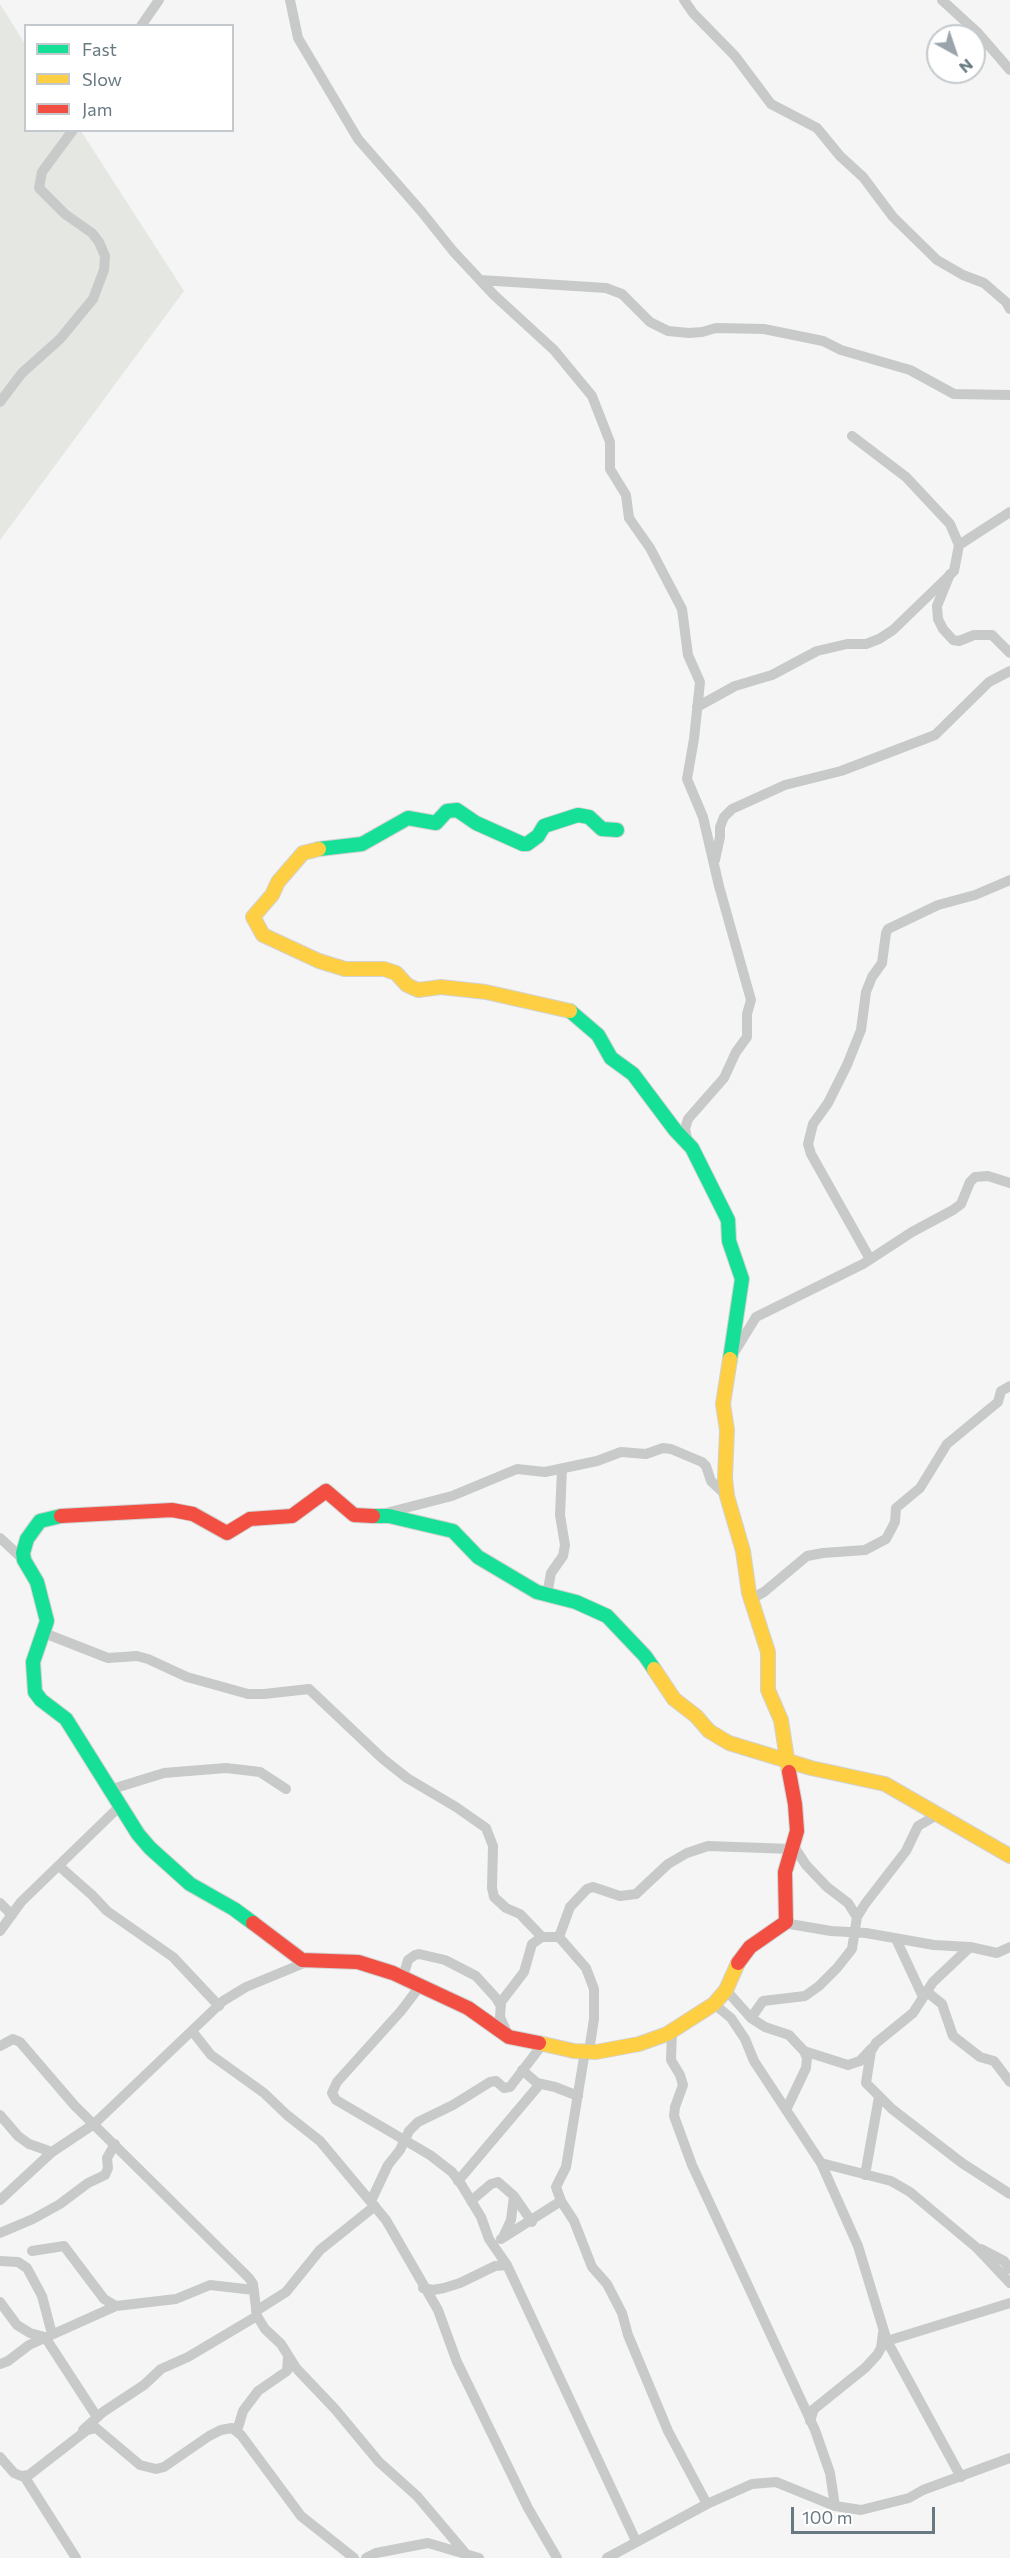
<!DOCTYPE html>
<style>
body{margin:0}
#map{position:relative;width:1010px;height:2558px;overflow:hidden;background:#f5f5f5;font-family:Commissioner,sans-serif}
canvas{display:block}
.legend{position:absolute;left:24px;top:24px;width:210px;height:108px;box-sizing:border-box;background:#fff;border:2px solid #c3c9cd;margin:0;padding:8px 10px;list-style:none;font-size:18px;color:#697981}
.legend li{display:flex;align-items:center;gap:12px;height:30px}
.legend b{width:30px;border:2px solid #c3c9cd}
.north{position:absolute;left:926px;top:24px;width:60px;height:60px;box-sizing:border-box;background:#fff;border:2px solid #c3c9cd;border-radius:50%;rotate:140deg;font-size:16px;font-weight:700;line-height:24px;text-align:center;color:#697981}
.north::after{content:'';display:block;margin:auto;width:21px;height:27px;background:#9aa4aa;clip-path:polygon(50% 0,100% 100%,50% 72%,0 100%)}
.scale{position:absolute;left:791px;top:2507px;width:144px;height:27px;box-sizing:border-box;border:3px solid #697981;border-top:0;padding-left:8px;font-size:18px;line-height:21px;white-space:nowrap;color:#697981;-webkit-text-stroke:4px #fff;paint-order:stroke}
</style>
<div id="map">
<canvas width="1010" height="2558"></canvas>
<ul class="legend">
<li><b style="height:8px;background:#16e098"></b>Fast</li>
<li><b style="height:8px;background:#ffcf43"></b>Slow</li>
<li><b style="height:8px;background:#f24e42"></b>Jam</li>
</ul>
<div class="north">N</div>
<div class="scale">100 m</div>
</div>
<script>
const ctx = document.querySelector('canvas').getContext('2d');
ctx.lineJoin = 'round';
function paint(path, color) { ctx.fillStyle = color; ctx.fill(path, 'evenodd'); }
const toPath = rows => new Path2D(rows.map(r => 'M' + r).join(''));
function trace(path, color, width, dash) { ctx.strokeStyle = color; ctx.lineWidth = width; ctx.lineCap = dash ? 'butt' : 'round'; ctx.setLineDash(dash || []); ctx.stroke(path); }
const green = toPath([
 [0,4,25,44,26,130,81,131,184,291,0,540]
]);
const street = toPath([
 [290,0,298,38,358,139,421,211,453,251,494,295,554,350,592,396,610,442,610,469,626,495,629,518,650,548,682,609,688,655,700,682,694,739,687,779,703,817,719,886,751,1000,747,1014,747,1037,736,1052,724,1078,688,1119,685,1129,688,1142],
 [684,0,693,13,735,56,771,104,817,128,840,156,863,177,893,217,937,260,963,275,984,283,1006,302,1010,309],
 [942,0,978,33,1010,70],
 [141,26,159,0],
 [480,280,606,288,622,294,650,322,668,331,689,333,702,332,716,328,764,329,823,341,841,350,910,370,954,394,1010,395],
 [0,402,22,373,60,339,93,299,104,270,105,256,99,242,92,233,65,214,39,188,42,172,73,130],
 [852,436,906,477,950,524,959,545],
 [950,574,937,606,938,619,943,629,953,640,959,641,974,635,992,635,1010,653],
 [697,707,735,686,772,675,817,651,847,644,866,644,879,639,893,630,954,571,959,545,1010,512],
 [715,860,720,837,720,827,724,817,732,809,785,785,841,771,935,735,989,682,1010,671],
 [870,1259,811,1154,808,1144,813,1124,828,1103,847,1065,861,1030,866,992,872,977,882,963,886,933,888,929,938,905,975,895,1010,880],
 [732,1356,756,1317,863,1264,912,1232,953,1210,961,1204,970,1182,975,1177,988,1176,1010,1183],
 [382,1514,452,1496,517,1469,545,1472,597,1461,621,1452,646,1454,663,1448,671,1449,702,1462,706,1466,711,1481,727,1496],
 [0,1538,24,1560],
 [547,1595,551,1573,563,1556,565,1545,560,1515,562,1469],
 [751,1599,764,1592,807,1556,823,1553,865,1550,886,1539,895,1522,896,1508,920,1488,947,1444,998,1402,1001,1391,1010,1386],
 [44,1633,108,1658,137,1656,148,1659,187,1677,248,1694,264,1694,309,1689,383,1759,407,1778,456,1807,486,1828,493,1846,492,1888,494,1897,506,1908,520,1914,542,1937],
 [109,1790,164,1773,226,1768,260,1772,286,1789],
 [793,1845,806,1865,827,1887,848,1903,857,1917],
 [59,1866,92,1895,107,1911,173,1957,219,2006],
 [0,1903,12,1915],
 [784,1923,831,1931,866,1933,934,1945,970,1947,997,1953,1010,1947],
 [0,1931,21,1902,120,1806],
 [559,1937,586,1968,594,1989,594,2019,589,2051],
 [896,1939,923,1997],
 [970,1947,933,1982,913,2013,876,2043,871,2051,866,2083,892,2109,962,2163,1010,2194],
 [403,1977,408,1960,415,1955,419,1954,445,1960,476,1976,496,1998,501,2006],
 [420,1986,401,2011,337,2082,332,2093,336,2100,430,2155,452,2172,461,2184,481,2217,489,2239,507,2265,636,2541],
 [726,1990,751,2018,765,2027,789,2035,804,2051,807,2058,806,2068,786,2110],
 [926,1991,942,2004,953,2036,980,2057,994,2061,1010,2082],
 [714,2004,731,2018,745,2039,754,2061,821,2163,858,2246,887,2341,961,2477],
 [751,2018,763,2001,805,1996,819,1986,837,1968,852,1949,857,1917,865,1904,906,1851,918,1826,937,1815],
 [192,2031,211,2055,264,2093,287,2115,320,2141,386,2220,438,2310,457,2362,528,2508,557,2558],
 [672,2031,671,2060,680,2075,683,2085,675,2107,674,2116,692,2165,815,2430,830,2473,835,2506],
 [509,2037,500,2017,501,2002,524,1972,532,1944,542,1937,559,1937,570,1907,587,1889,593,1887,620,1896,636,1894,668,1864,687,1853,708,1846,792,1849],
 [0,2046,13,2039,20,2042,75,2106,249,2278,253,2284,257,2316,265,2329,281,2344,296,2368,335,2409,379,2462,417,2496,466,2554],
 [585,2051,566,2167,556,2187,561,2201,574,2221,592,2267,607,2284,622,2313,628,2335,668,2431,707,2504],
 [804,2051,848,2065,860,2061,871,2049],
 [522,2070,537,2083,555,2087,578,2096],
 [0,2115,18,2136,29,2144,52,2152],
 [821,2163,891,2181,910,2192,977,2248,1010,2283],
 [865,2175,879,2097],
 [458,2181,540,2084],
 [0,2200,52,2152,94,2124,223,2001,246,1987,309,1961],
 [371,2201,388,2165,400,2150,409,2131,418,2122,453,2105,490,2082,496,2081,504,2088,510,2087,542,2045],
 [471,2201,491,2184,498,2182,514,2196,532,2222],
 [0,2233,33,2219,60,2204,88,2183,105,2175,108,2168,107,2158,115,2144],
 [504,2235,511,2220,514,2196],
 [501,2239,561,2201],
 [981,2249,1004,2261,1010,2269],
 [32,2251,64,2246,104,2299,116,2306],
 [0,2261,18,2262,27,2268,42,2296,52,2334],
 [423,2288,433,2290,444,2288,460,2283,495,2266,507,2265],
 [0,2302,17,2325,30,2333,45,2337,97,2417],
 [256,2311,286,2292,320,2250,375,2206],
 [887,2341,1010,2303],
 [0,2364,8,2361,29,2345,116,2306,176,2299,210,2285,254,2290],
 [810,2421,814,2409,865,2368,877,2355,881,2348,883,2333],
 [83,2430,103,2412,144,2385,161,2369,188,2357,257,2316],
 [237,2431,243,2411,258,2391,287,2371,288,2357],
 [0,2457,14,2473,21,2476,29,2475,87,2430,96,2428,140,2465,156,2469,164,2467,209,2436,221,2430,232,2428,241,2435,301,2516,354,2558],
 [24,2476,76,2558],
 [366,2558,376,2553,428,2543,479,2558],
 [607,2558,707,2504,752,2484,776,2482,835,2506,861,2510,909,2498,923,2490,1010,2458]
]);
const fast = toPath([
 [319,849,362,844,408,818,436,823,447,811,457,810,476,823,523,844,527,844,538,836,544,826,578,815,589,817,602,829,617,830],
 [570,1011,598,1035,611,1058,633,1074,675,1130,692,1148,728,1220,729,1241,742,1279,730,1359],
 [61,1516,40,1521,27,1539,23,1553,24,1560,37,1582,47,1621,33,1662,35,1692,41,1700,66,1719,138,1834,150,1848,190,1884,234,1909,253,1923],
 [373,1516,389,1516,453,1531,478,1557,537,1592,576,1602,607,1616,645,1656,654,1669]
]);
const slow = toPath([
 [319,849,303,853,278,882,272,895,253,917,263,935,319,961,345,969,384,969,396,973,407,985,418,990,441,987,486,992,570,1011],
 [730,1359,723,1404,727,1430,725,1478,727,1496,743,1551,749,1593,768,1652,768,1690,781,1720,789,1772],
 [654,1669,674,1699,696,1716,709,1731,729,1743,811,1768,885,1784,1010,1856],
 [539,2043,574,2051,596,2052,639,2044,667,2034,714,2004,726,1990,738,1963]
]);
const jam = toPath([
 [61,1516,172,1510,193,1514,227,1533,250,1519,292,1516,326,1491,354,1515,373,1516],
 [253,1923,302,1960,358,1962,393,1973,468,2008,509,2037,539,2043],
 [738,1963,750,1947,786,1922,785,1872,797,1831,795,1804,789,1772]
]);
paint(green, '#e4e7e2');
trace(fast, '#d1d2d2', 16);
trace(slow, '#d1d2d2', 16);
trace(jam, '#d1d2d2', 16);
trace(street, '#c8caca', 10);
trace(fast, '#16e098', 14);
trace(slow, '#ffcf43', 14);
trace(jam, '#f24e42', 14);
</script>
